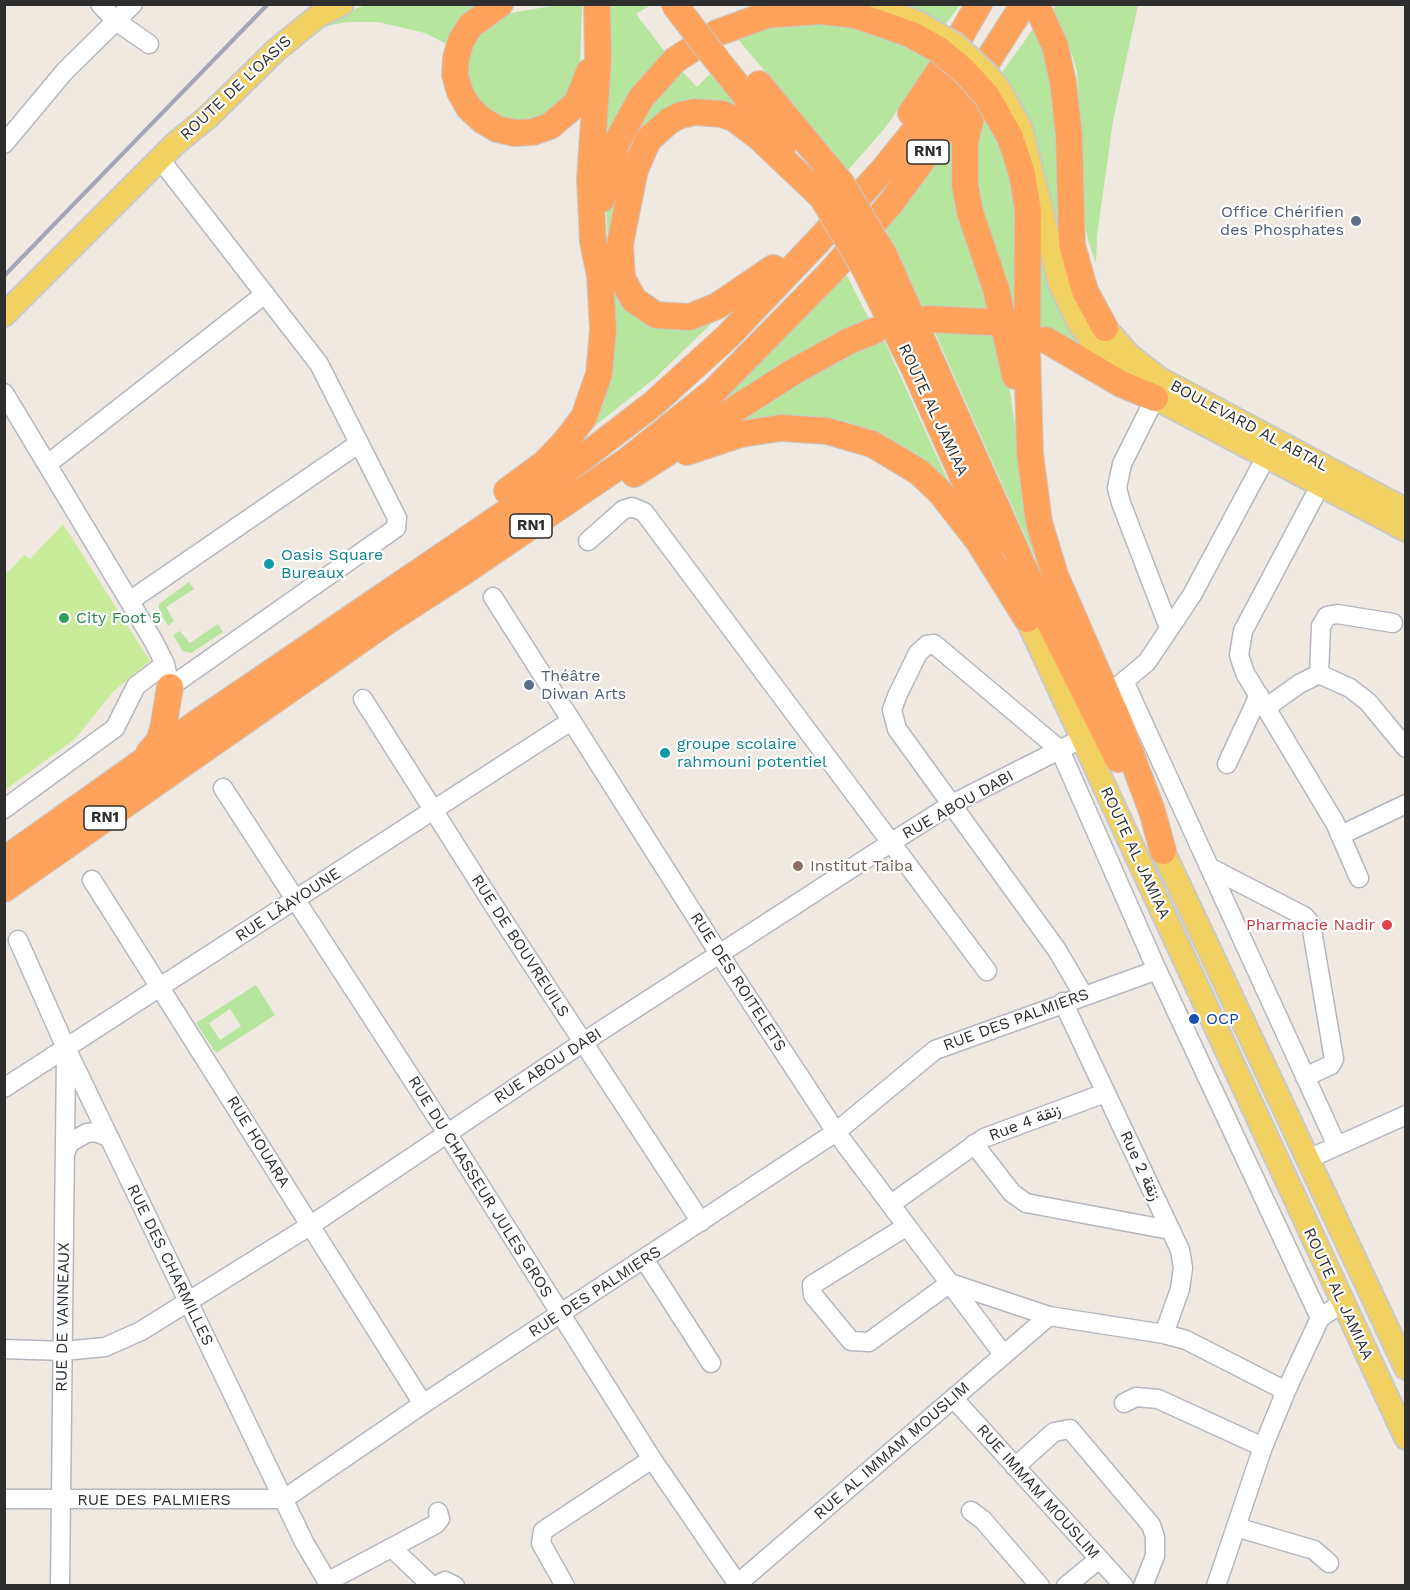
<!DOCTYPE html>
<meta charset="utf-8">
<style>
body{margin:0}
#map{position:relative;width:1410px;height:1590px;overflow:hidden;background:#efe9e1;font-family:"Work Sans",sans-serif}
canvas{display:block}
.frame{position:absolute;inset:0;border:6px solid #2e2e2e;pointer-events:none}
</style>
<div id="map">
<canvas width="1410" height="1590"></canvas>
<div class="frame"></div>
</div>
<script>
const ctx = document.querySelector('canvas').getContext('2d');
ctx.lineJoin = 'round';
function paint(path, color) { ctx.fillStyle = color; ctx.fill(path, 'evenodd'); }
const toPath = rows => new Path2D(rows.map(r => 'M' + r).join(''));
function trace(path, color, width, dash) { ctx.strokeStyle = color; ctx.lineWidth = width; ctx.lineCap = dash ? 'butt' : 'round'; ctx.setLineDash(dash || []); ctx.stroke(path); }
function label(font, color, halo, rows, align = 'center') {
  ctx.font = font + ' "Work Sans",Vazirmatn,sans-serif'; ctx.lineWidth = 4.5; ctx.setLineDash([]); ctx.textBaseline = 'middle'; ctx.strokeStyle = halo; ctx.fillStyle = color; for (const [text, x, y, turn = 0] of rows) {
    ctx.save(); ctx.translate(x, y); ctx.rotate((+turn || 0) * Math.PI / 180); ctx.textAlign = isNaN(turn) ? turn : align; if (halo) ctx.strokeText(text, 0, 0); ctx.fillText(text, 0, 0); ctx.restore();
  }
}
const green = toPath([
 [366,5,486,5,453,47,425,33,378,22,347,22,316,28,340,14],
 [608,5,651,5,636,14,665,52,683,46,596,184],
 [901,5,960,5,945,25],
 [1055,5,1138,5,1113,121,1097,236,1096,263,1088,240,1085,224,1077,71,1066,37,1053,10],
 [552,6,582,6,580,65,570,98,532,125,490,117,467,86,466,58,472,40,505,14],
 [766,22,866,24,933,59,885,128,848,170,731,31],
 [1036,25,1046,47,1085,314,998,78],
 [681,70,697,87,713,71,747,118,668,112,616,244,661,327,689,329,715,320,655,378,591,429,604,403,611,374,613,330,606,205,628,127],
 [984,109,1016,171,1021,341,971,177],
 [964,117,1001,317,923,313,883,223],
 [1035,219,1108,369,1037,330],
 [844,270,869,319,819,346,652,451],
 [932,326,1001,334,1025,489,1043,576],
 [883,338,949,483,903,447,850,423,793,415,736,421,850,346],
 [189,582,194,589,166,607,174,621,168,626,159,610,159,604],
 [218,624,223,632,191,653,183,651,173,635,180,631,190,643],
 [256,985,275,1015,216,1053,196,1023],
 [230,1009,241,1026,220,1040,209,1023]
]);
const pitch = toPath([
 [63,524,150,661,113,692,75,739,5,790,5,575,24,555,30,559]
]);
const minor = toPath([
 [100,4,116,21,149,44],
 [4,144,65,71,133,4],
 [4,393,154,642,165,664,170,687,396,528,397,518,319,364,160,159],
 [1155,398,1122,464,1117,488,1121,503,1169,628],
 [49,463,265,294],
 [1314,497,1243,631,1239,655,1245,673,1335,823,1359,878],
 [588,541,623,510,632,507,644,512,987,971],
 [493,597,720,955,836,1132,1003,1354],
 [131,600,358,444],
 [1319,674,1321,626,1327,616,1337,614,1393,623],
 [1125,683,1337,1146],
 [1116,688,1147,662,1192,595,1260,468],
 [363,699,501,917,701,1222],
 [1267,707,1299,684,1319,674,1350,688,1368,702,1406,748],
 [1227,764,1259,695],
 [223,788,447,1133,652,1459,739,1586],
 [4,809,115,728,136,686,165,664],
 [1341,835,1406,804],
 [1209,867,1304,916,1311,924,1334,1059,1331,1065,1305,1077],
 [92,880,423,1404],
 [18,940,66,1048,304,1542,330,1586],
 [1084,996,1057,950,897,729,892,710,897,696,918,653,927,645,934,644,1060,750,1157,970,1320,1318],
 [1063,1002,1180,1250,1183,1268,1180,1289,1164,1334],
 [4,1088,571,721],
 [974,1144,1012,1193,1026,1203,1170,1230],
 [65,1154,69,1143,87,1133,95,1132,109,1137],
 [1308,1159,1406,1115],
 [891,1204,984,1138,1105,1093],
 [907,1226,812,1285,813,1295,851,1341,869,1342,950,1283,1049,1316,1164,1334,1186,1340,1286,1391],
 [644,1259,711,1363],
 [4,1349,63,1351,105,1347,141,1331,311,1225,582,1043,892,842,952,804,1081,739],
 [954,1399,1124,1586],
 [1124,1403,1136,1397,1158,1399,1263,1447],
 [1015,1467,1054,1432,1070,1429,1151,1525,1155,1537,1155,1556,1143,1586],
 [4,1499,284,1499,423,1404,836,1132,935,1050,1157,970],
 [971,1511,983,1520,1040,1586],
 [1236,1527,1314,1550,1329,1563],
 [392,1548,432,1586],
 [327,1582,436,1524,440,1519,438,1512],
 [60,1586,66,1053],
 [436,1586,445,1581,455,1586],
 [565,1586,541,1543,543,1531,652,1459],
 [735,1586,1049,1316],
 [1066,1586,1098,1560],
 [1216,1586,1263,1447,1286,1391,1320,1318,1342,1303]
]);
const major = toPath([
 [872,4,919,23],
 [1021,129,1060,284,1079,323,1097,349,1155,398,1406,530],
 [4,315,175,144,209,116,275,51,318,16,342,4],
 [1105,328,1129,355,1160,379,1406,510],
 [1027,619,1406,1438],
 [1163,851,1406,1368]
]);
const highway = toPath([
 [500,4,470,26,461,41,456,58,455,75,460,92,469,108,482,120,497,129,515,133,533,132,550,126,577,103,589,72],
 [1036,4,1055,46,1063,82,1069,136,1072,245,1085,291,1105,328],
 [717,60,784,144],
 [759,84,841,183],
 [981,92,972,113,965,143,965,185,970,212,996,289,1015,376],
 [911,113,944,64,979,4],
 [1010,137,1022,174,1028,211,1027,348,1030,454,1039,522,1055,575,1118,720,1152,811,1163,851],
 [602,199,617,142,641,98,675,60,717,33,766,15,820,11,855,15,910,34],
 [885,257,1033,589,1118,759],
 [864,267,914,368,993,544],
 [773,268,717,306,690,317,656,315,634,300,622,278,620,244,635,170,648,140,669,121,681,115,695,112,722,114,735,119,759,137,822,197],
 [928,319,988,322],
 [1046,340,1121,384,1155,398],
 [687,452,741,434,781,428,827,431,872,444,919,472,940,492,979,542,1027,619],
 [634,474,793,372,849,341,874,331],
 [507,491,545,463,566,441,584,417,599,374,603,330,600,276,593,242,590,179,598,60,597,4],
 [149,753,159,741,163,729,170,687],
 [4,860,197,723,551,482,653,404,728,336,820,239,883,170,962,72],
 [4,889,389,620,465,571,628,460,713,392,830,273,891,203,935,143,1024,4]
]);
const rail = toPath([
 [4,276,268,4]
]);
const majorBridge = toPath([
 [919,23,956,45,987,74,1000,90,1021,129]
]);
const highwayBridge = toPath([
 [674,4,717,60],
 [910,34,939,50,964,71,986,95,1010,137],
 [841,183,885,257],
 [822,197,864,267]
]);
const markers = [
 [1356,221,6,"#5c6f8a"],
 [269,564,6,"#0f9aa8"],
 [64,618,6,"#2e9e5b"],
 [529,685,6,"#5c6f8a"],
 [665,753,6,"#0f9aa8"],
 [798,866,6,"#8d6e63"],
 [1387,925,6,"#e0444e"],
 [1194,1019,6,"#1a4fb4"]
];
const shields = [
 [928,152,42],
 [531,526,42],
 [105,818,42]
];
const shieldNames = [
 ["RN1",928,152],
 ["RN1",531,526],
 ["RN1",105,818]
];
const streetNames = [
 ["ROUTE DE L'OASIS",236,88,-43],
 ["ROUTE AL JAMIAA",933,410,65],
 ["BOULEVARD AL ABTAL",1249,426,28],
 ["RUE ABOU DABI",958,805,-29],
 ["ROUTE AL JAMIAA",1135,853,65],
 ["RUE LÂAYOUNE",288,905,-33],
 ["RUE DE BOUVREUILS",520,946,57],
 ["RUE DES ROITELETS",738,982,57],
 ["RUE DES PALMIERS",1016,1020,-20],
 ["RUE ABOU DABI",548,1066,-33],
 ["Rue 4 زنقة",1025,1123,-21],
 ["RUE HOUARA",258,1142,58],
 ["Rue 2 زنقة",1140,1166,65],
 ["RUE DU CHASSEUR JULES GROS",480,1187,58],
 ["RUE DES CHARMILLES",170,1265,64],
 ["RUE DES PALMIERS",595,1292,-33],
 ["ROUTE AL JAMIAA",1338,1294,65],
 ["RUE DE VANNEAUX",63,1317,-89],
 ["RUE AL IMMAM MOUSLIM",892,1451,-41],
 ["RUE IMMAM MOUSLIM",1038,1492,48],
 ["RUE DES PALMIERS",154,1500]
];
const serviceNames = [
 ["Office Chérifien",1344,212],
 ["des Phosphates",1344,230],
 ["Théâtre",541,676,"left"],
 ["Diwan Arts",541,694,"left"]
];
const cultureNames = [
 ["Oasis Square",281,555],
 ["Bureaux",281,573],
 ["groupe scolaire",677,744],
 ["rahmouni potentiel",677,762]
];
const leisureNames = [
 ["City Foot 5",76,618]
];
const educationNames = [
 ["Institut Taiba",810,866]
];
const healthNames = [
 ["Pharmacie Nadir",1375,925]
];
const transitNames = [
 ["OCP",1206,1019]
];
paint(green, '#b6e59e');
paint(pitch, '#c9ec9a');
trace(minor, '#b4b7c1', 21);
trace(major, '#c9c9c9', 26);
trace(highway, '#c9c9c9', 28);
trace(minor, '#fff', 18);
trace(major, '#f2d163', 22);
trace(highway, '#ffa35c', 26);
trace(rail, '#a3a6b8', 4);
trace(majorBridge, '#c9c9c9', 26, []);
trace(highwayBridge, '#c9c9c9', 28, []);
trace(majorBridge, '#f2d163', 22);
trace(highwayBridge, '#ffa35c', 26);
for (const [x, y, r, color] of markers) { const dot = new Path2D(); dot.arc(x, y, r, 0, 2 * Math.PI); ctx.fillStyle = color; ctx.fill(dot); trace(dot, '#fff', 2); }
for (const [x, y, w] of shields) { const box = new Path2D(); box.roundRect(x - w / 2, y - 12, w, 24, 4.5); ctx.fillStyle = '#fff'; ctx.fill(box); trace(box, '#2e2e2e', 1.5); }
label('bold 15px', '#2e2e2e', null, shieldNames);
label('16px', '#2e2e2e', '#fff', streetNames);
label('16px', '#4e5e75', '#fff', serviceNames, 'right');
label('16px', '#0d838f', '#fff', cultureNames, 'left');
label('16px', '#27864d', '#fff', leisureNames, 'left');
label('16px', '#785e54', '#fff', educationNames, 'left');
label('16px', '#be3a42', '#fff', healthNames, 'right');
label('16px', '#164399', '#fff', transitNames, 'left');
</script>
